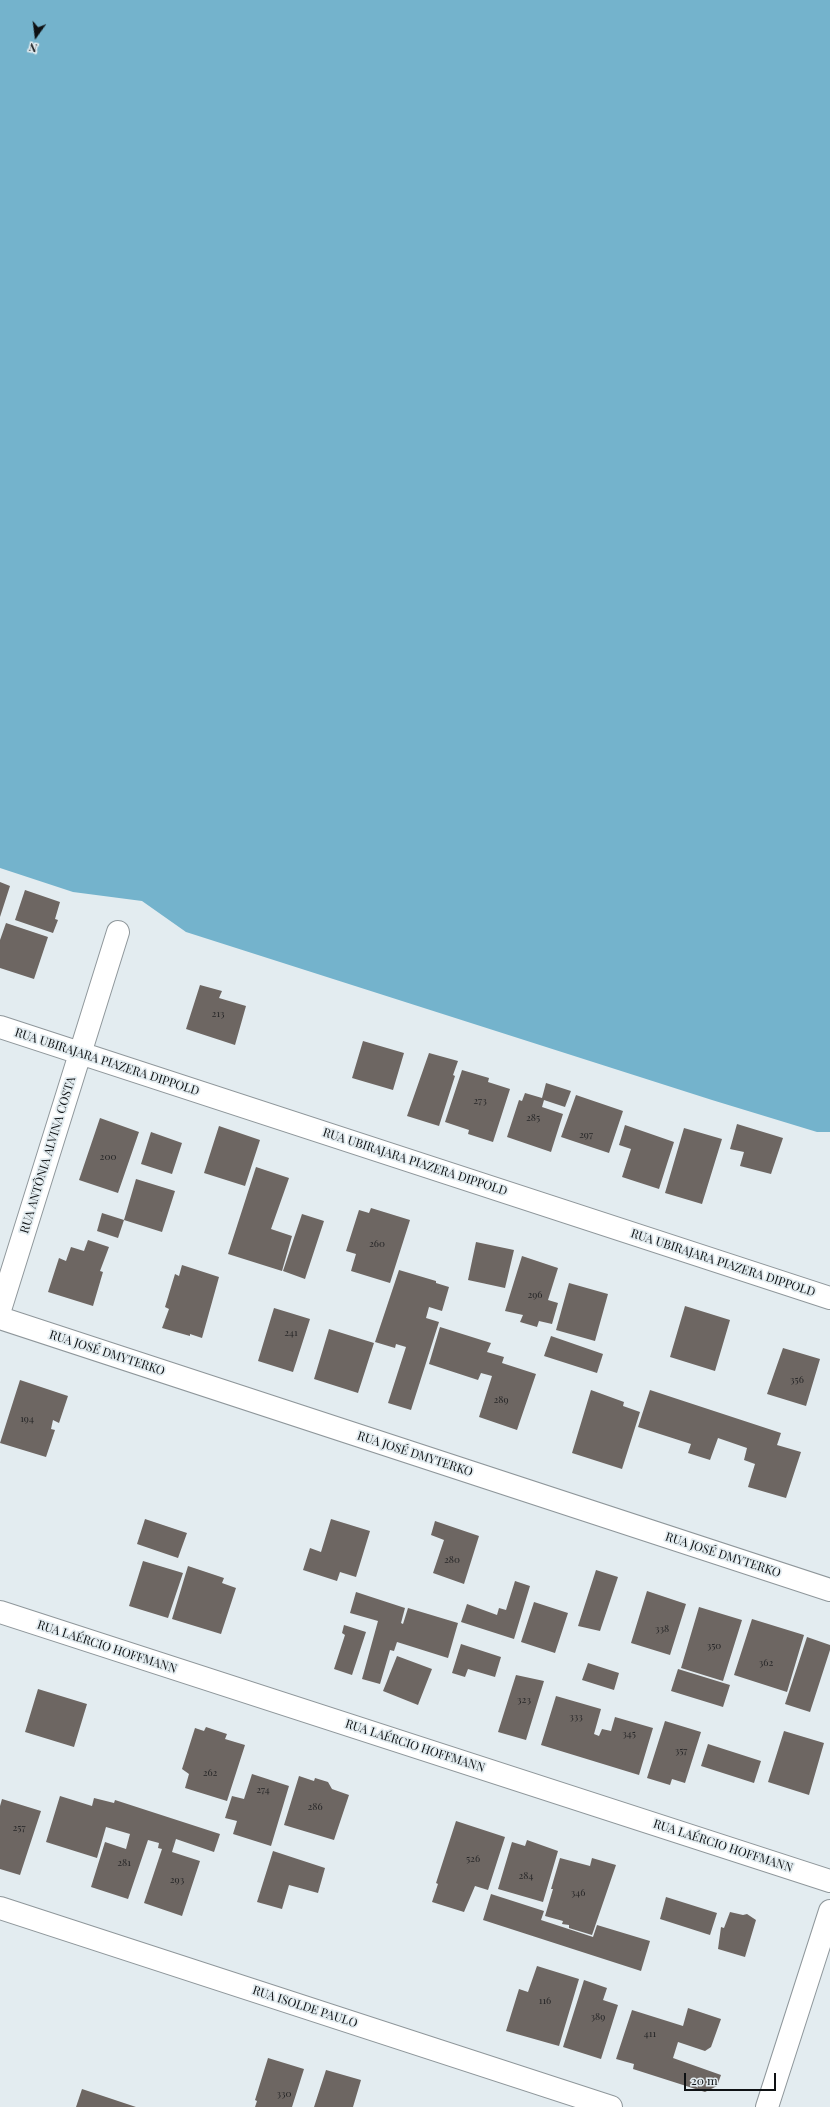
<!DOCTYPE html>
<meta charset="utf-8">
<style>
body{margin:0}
#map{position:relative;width:830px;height:2107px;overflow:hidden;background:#e3ecf0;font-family:"Playfair Display",serif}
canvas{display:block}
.north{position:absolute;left:16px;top:16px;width:40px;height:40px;-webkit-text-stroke:3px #e3ecf0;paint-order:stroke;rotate:194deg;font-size:11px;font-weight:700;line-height:16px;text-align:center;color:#0e1113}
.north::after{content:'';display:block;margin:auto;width:14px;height:18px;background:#0e1113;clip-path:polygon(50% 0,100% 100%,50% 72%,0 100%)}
.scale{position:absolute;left:684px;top:2073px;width:92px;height:18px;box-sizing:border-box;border:2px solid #0e1113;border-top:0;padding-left:5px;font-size:12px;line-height:14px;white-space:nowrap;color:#0e1113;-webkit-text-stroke:3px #e3ecf0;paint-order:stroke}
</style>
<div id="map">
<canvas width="830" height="2107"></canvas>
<div class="north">N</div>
<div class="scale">20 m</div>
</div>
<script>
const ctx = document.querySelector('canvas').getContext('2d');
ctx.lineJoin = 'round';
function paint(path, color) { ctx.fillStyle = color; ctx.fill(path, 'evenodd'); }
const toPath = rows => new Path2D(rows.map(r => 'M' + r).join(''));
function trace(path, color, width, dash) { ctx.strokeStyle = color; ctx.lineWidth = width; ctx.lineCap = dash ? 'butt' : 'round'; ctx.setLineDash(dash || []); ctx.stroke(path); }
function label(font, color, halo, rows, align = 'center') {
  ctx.font = font + ' "Playfair Display",serif'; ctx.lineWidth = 3.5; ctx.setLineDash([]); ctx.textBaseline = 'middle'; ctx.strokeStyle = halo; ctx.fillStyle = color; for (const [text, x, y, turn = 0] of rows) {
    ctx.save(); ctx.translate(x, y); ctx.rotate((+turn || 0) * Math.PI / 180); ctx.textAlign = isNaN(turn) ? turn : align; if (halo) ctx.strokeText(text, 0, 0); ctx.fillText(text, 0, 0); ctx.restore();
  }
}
const forest = toPath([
 [0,0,830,0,830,1132,817,1132,712,1100,186,932,142,901,73,892,0,868]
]);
const building = toPath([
 [0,882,10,886,0,917],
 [25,890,60,902,55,919,58,920,53,933,15,920],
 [6,923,48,937,34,979,0,968,0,940],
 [200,985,222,991,219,998,246,1006,235,1045,186,1029],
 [363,1041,404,1053,393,1090,352,1078],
 [429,1053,458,1061,453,1075,455,1076,439,1126,407,1116],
 [462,1070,489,1078,488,1082,510,1089,493,1142,468,1134,469,1130,445,1122],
 [546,1083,571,1091,565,1107,544,1100,542,1107,563,1114,551,1152,507,1137,519,1100,522,1101,525,1093,542,1098],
 [576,1095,623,1111,609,1153,561,1137],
 [100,1118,139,1132,118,1193,79,1180],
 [737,1124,783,1138,771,1174,740,1166,744,1152,730,1149],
 [625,1125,674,1142,659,1189,622,1177,631,1149,619,1145],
 [219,1126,260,1140,245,1186,204,1173],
 [684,1128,722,1139,702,1204,665,1193],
 [151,1132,182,1143,172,1174,141,1164],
 [256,1167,289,1178,271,1229,292,1236,282,1271,228,1254],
 [136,1179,175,1191,162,1232,124,1220],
 [371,1208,410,1220,390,1283,351,1271,356,1254,346,1251,359,1210,369,1213],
 [102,1213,124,1220,118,1238,97,1231],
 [302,1214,324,1221,305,1279,283,1271],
 [88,1240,109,1247,100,1271,103,1272,93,1306,48,1292,59,1258,66,1261,71,1247,84,1251],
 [476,1242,514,1250,505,1288,468,1280],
 [522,1256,558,1268,548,1300,558,1303,552,1324,539,1321,537,1327,520,1322,523,1315,505,1311],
 [182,1265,219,1277,202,1338,190,1334,190,1336,162,1328,169,1309,165,1307,175,1274,179,1276],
 [399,1270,436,1281,436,1283,449,1287,442,1311,429,1307,426,1318,439,1322,411,1410,388,1403,406,1347,396,1344,395,1348,375,1342],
 [569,1283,608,1294,595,1341,556,1330],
 [685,1306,730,1320,715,1371,670,1357],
 [274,1308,310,1319,293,1372,258,1361],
 [440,1327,491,1343,487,1352,504,1357,502,1363,536,1374,517,1430,479,1417,492,1376,481,1373,478,1380,429,1364],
 [329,1329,374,1343,358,1393,314,1379],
 [551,1336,603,1354,597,1373,544,1356],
 [783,1348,820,1359,806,1406,767,1394],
 [20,1380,68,1396,59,1423,53,1420,51,1429,55,1430,46,1457,0,1443],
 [591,1390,624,1402,623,1406,640,1412,622,1469,572,1453],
 [650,1390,781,1433,777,1445,801,1452,786,1498,748,1487,755,1464,744,1460,747,1448,718,1438,710,1460,688,1453,691,1444,638,1427],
 [145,1519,187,1533,178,1558,137,1544],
 [331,1519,370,1531,356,1577,340,1572,337,1581,303,1570,310,1548,321,1552],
 [435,1521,479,1536,464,1584,433,1573,444,1540,431,1535],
 [143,1561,183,1573,168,1618,129,1606],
 [188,1566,224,1578,222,1583,236,1588,221,1634,172,1619],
 [596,1570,618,1577,600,1631,578,1626],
 [515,1581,530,1586,514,1639,461,1622,467,1604,497,1615,499,1608,506,1610],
 [647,1591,686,1604,670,1655,631,1643],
 [356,1592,405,1608,401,1623,403,1624,408,1608,458,1623,448,1658,397,1642,394,1651,390,1650,380,1684,362,1679,378,1621,350,1613],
 [534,1602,568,1613,555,1653,521,1642],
 [699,1607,742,1620,723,1681,681,1668],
 [752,1619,804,1635,787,1692,734,1675],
 [344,1625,366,1632,352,1675,334,1669,345,1635,342,1633],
 [807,1637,830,1645,830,1650,810,1712,785,1704],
 [461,1644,501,1657,495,1677,468,1669,465,1677,452,1673],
 [397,1656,432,1669,418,1705,383,1691],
 [588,1663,619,1673,614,1690,582,1680],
 [678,1669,730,1685,723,1707,671,1691],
 [516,1675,544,1681,526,1740,498,1732],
 [38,1689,87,1704,74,1747,25,1732],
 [556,1696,601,1709,594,1734,599,1736,602,1729,611,1731,615,1717,653,1728,639,1775,541,1745],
 [665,1721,701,1732,685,1783,672,1779,670,1785,647,1778],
 [206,1727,227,1734,225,1739,245,1745,227,1801,185,1788,189,1774,182,1769,195,1728,204,1731],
 [784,1731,824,1743,809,1795,768,1782],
 [708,1744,761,1761,754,1783,701,1766],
 [252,1774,289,1786,271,1846,233,1834,237,1821,225,1818,232,1796,244,1799],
 [299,1776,314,1781,315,1778,328,1782,332,1789,349,1795,334,1840,284,1825],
 [60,1796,92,1806,94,1798,114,1803,115,1800,220,1834,214,1852,176,1839,172,1852,200,1861,182,1916,144,1903,162,1849,158,1848,159,1843,148,1840,128,1899,91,1887,105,1842,126,1849,130,1834,106,1827,97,1858,46,1842],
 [2,1799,41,1811,20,1875,0,1869,0,1806],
 [456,1821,505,1837,488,1890,475,1886,464,1912,432,1902,438,1884,436,1883],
 [527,1840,558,1851,543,1902,498,1889,512,1842,525,1846],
 [273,1851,325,1868,318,1893,289,1885,282,1909,257,1902],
 [560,1858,590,1866,592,1858,616,1865,592,1935,569,1928,569,1925,562,1924,563,1921,545,1916,553,1889,551,1889],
 [491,1894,544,1911,541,1920,593,1937,597,1925,650,1941,641,1971,483,1920],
 [666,1897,717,1913,710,1935,660,1919],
 [730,1912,743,1915,747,1914,756,1920,745,1957,718,1949,721,1927,724,1928],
 [537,1966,579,1979,559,2046,506,2031,519,1989,528,1992],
 [584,1980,607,1988,603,2000,618,2005,601,2059,563,2047],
 [688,2008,721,2019,711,2047,705,2051,678,2042,673,2058,721,2075,717,2086,705,2092,633,2069,634,2064,616,2059,632,2010,683,2026],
 [268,2058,304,2069,292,2107,255,2107,257,2101,255,2100],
 [326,2070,361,2080,353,2107,314,2107],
 [82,2089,136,2107,76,2107]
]);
const street = toPath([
 [0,1027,830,1298],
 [0,1310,118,932],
 [0,1318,830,1590],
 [0,1612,830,1881],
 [0,1908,611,2107],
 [767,2107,830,1911]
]);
const numberNames = [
 ["213",218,1014],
 ["273",480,1101],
 ["285",533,1118],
 ["297",586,1135],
 ["200",108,1157],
 ["260",377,1244],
 ["296",535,1295],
 ["241",291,1333],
 ["356",797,1380],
 ["289",501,1400],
 ["194",27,1419],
 ["280",452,1560],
 ["338",662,1629],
 ["350",714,1646],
 ["362",766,1663],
 ["323",524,1700],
 ["333",576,1717],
 ["345",629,1734],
 ["357",681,1751],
 ["262",210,1773],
 ["274",263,1790],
 ["286",315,1807],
 ["257",19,1828],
 ["526",473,1859],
 ["281",124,1863],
 ["284",526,1876],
 ["293",177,1880],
 ["346",578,1893],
 ["116",545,2001],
 ["389",598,2017],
 ["411",650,2034],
 ["330",284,2094]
];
const streetNames = [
 ["RUA UBIRAJARA PIAZERA DIPPOLD",107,1062,18],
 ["RUA ANTÔNIA ALVINA COSTA",48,1155,-73],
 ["RUA UBIRAJARA PIAZERA DIPPOLD",415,1162,18],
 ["RUA UBIRAJARA PIAZERA DIPPOLD",723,1263,18],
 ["RUA JOSÉ DMYTERKO",107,1353,18],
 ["RUA JOSÉ DMYTERKO",415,1454,18],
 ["RUA JOSÉ DMYTERKO",723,1555,18],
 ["RUA LAÉRCIO HOFFMANN",107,1647,18],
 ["RUA LAÉRCIO HOFFMANN",415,1746,18],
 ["RUA LAÉRCIO HOFFMANN",723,1846,18],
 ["RUA ISOLDE PAULO",305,2007,18]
];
paint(forest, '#74b3cc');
paint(building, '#6d6662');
trace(street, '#8f979b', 24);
trace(street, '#fff', 22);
label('10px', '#262627', null, numberNames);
label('12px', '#0e1113', '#e3ecf0', streetNames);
</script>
